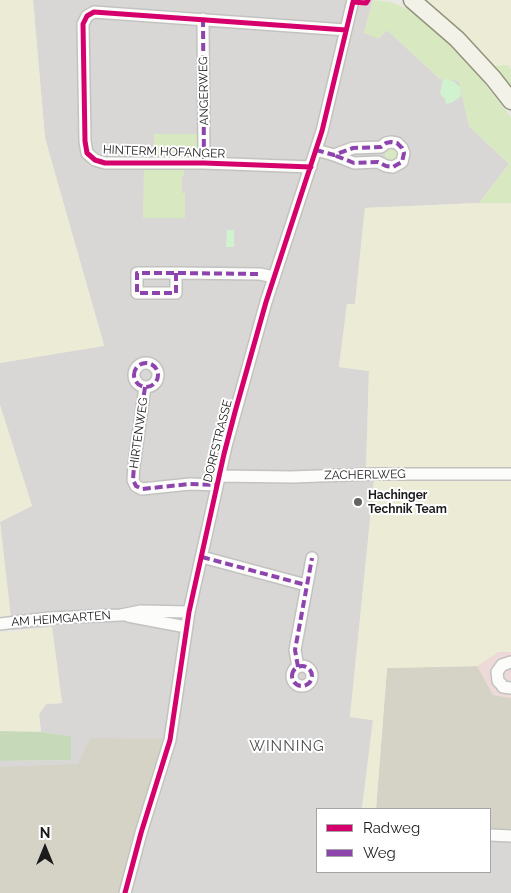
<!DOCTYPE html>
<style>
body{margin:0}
#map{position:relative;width:511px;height:893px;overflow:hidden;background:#eae8e4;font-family:Raleway,sans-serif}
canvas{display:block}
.legend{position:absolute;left:316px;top:808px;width:175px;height:65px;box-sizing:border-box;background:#fff;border:1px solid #a4a4a4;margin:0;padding:6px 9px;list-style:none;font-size:15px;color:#1b1b1b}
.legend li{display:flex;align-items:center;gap:10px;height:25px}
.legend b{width:25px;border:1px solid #a4a4a4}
.north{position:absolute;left:20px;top:823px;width:50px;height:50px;-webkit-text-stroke:4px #fff;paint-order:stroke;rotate:0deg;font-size:14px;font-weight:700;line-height:20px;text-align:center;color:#1b1b1b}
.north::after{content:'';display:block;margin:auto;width:18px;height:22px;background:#1b1b1b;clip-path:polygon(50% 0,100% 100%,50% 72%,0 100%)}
</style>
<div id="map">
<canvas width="511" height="893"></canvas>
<ul class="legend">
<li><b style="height:6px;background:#d6006c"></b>Radweg</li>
<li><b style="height:6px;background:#8e44ad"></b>Weg</li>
</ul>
<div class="north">N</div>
</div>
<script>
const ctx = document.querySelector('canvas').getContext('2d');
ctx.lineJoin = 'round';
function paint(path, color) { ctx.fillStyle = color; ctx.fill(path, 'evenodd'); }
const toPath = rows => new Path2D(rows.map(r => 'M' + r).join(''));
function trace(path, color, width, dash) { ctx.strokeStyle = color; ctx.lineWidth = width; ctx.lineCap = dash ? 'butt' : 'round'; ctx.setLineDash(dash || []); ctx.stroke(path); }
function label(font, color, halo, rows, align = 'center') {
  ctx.font = font + ' Raleway,sans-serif'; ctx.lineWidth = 4; ctx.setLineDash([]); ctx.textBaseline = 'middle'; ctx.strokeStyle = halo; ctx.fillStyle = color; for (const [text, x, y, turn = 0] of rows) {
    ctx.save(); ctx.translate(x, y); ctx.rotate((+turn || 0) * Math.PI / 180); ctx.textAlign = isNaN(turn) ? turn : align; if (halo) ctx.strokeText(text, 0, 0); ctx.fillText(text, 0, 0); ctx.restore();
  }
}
const residential = toPath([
 [33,0,373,0,364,33,387,30,440,79,459,80,469,126,509,164,479,203,365,208,355,304,347,304,339,367,369,371,366,471,374,481,350,717,373,720,362,809,317,809,317,872,490,872,490,830,511,830,511,893,0,893,0,761,71,760,71,736,41,732,39,714,46,704,62,703,52,627,12,630,0,522,32,506,0,405,0,363,104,345,45,138],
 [184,169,182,176,182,193,185,193,143,217]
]);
const commercial = toPath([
 [498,652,511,652,511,698,493,695,477,666]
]);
const religious = toPath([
 [388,131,403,133,409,138,416,151,414,166,408,162,409,152,389,139],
 [149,277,169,277,169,288,149,288]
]);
const construction = toPath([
 [477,666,493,695,511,698,511,830,490,830,490,809,376,809,387,668],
 [90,738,165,739,120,893,0,893,0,767,78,764]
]);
const farmland = toPath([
 [0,0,33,0,45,138,104,346,0,363],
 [424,0,511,0,511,69,508,65,491,66,460,30],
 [479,203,511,203,511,470,366,471,369,371,339,367,347,304,355,304,365,208],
 [0,405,32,506,0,522],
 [511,479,511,652,498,652,477,666,387,668,376,809,362,809,373,720,350,717,374,481],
 [0,522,11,617,0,619],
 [52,627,62,703,46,704,39,714,41,732,0,731,0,633]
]);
const grass = toPath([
 [373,0,391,2,407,9,421,19,465,59,511,117,511,203,479,203,509,164,469,126,459,81,440,79,387,30,379,39,364,33],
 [508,65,511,69,511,91,491,66],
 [154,134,201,134,200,158,154,157],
 '385 155a7 7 0 1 1 14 0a7 7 0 1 1-14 0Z',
 [144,168,184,169,184,176,182,176,182,193,185,193,185,218,143,218]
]);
const forest = toPath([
 [0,731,41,732,71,736,71,760,0,761]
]);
const park = toPath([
 [443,79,453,81,460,87,461,96,451,103,446,104,445,99,440,94],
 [227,230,234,230,234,247,226,247]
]);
const minor = toPath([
 [203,19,204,163],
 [316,150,334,155,353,148,381,147,386,143,391,142,397,143,402,148,404,153,402,162,393,167,386,166,378,162,354,163,334,155],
 [311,167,204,163,105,163,95,160,87,153,85,141,83,24,87,16,94,12,346,30],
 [176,273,176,293,137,293,137,273,178,273,260,274,274,277],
 '134 375a12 12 0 1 1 24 0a12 12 0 1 1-24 0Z',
 [145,387,134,466,133,480,136,486,142,489,190,484,217,485],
 [219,476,291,477,376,474,511,474],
 [202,557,306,585],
 [128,616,186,627],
 [0,624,49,618,121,615,141,611,189,612],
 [511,662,502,665,497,672,498,681,501,684,503,687,511,688],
 '292 676a10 10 0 1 1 20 0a10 10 0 1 1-20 0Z',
 [298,667,295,650,312,558],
 [490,835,511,836],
 [125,893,141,833,170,740,189,612,226,446,266,302,322,131,353,0]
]);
const secondary = toPath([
 [412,0,457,39,493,78,511,101]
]);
const quiet = toPath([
 [203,19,204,163],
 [316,150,334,155,353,148,381,147,386,143,391,142,397,143,402,148,404,153,402,162,393,167,386,166,378,162,354,163,334,155],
 [176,273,176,293,137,293,137,273,178,273,260,274],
 '134 375a12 12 0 1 1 24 0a12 12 0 1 1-24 0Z',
 [145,387,134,466,133,480,136,486,142,489,190,484,217,485],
 [202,557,306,585],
 '292 676a10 10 0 1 1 20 0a10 10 0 1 1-20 0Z',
 [298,667,295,650,312,558]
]);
const cycleway = toPath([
 [311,167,204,163,105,163,95,160,87,153,85,141,83,24,87,16,94,12,346,30],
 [125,893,141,833,170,740,189,612,224,454,235,412,266,302,322,131,353,2,366,3,368,0]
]);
const markers = [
 [358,502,5,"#636361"]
];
const streetNames = [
 ["ANGERWEG",204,91,-91],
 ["HINTERM HOFANGER",164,152,2],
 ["HIRTENWEG",139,433,-82],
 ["DORFSTRASSE",218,441,-76],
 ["ZACHERLWEG",365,475,-1],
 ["AM HEIMGARTEN",61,619,-4]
];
const poiNames = [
 ["Hachinger",368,495],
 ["Technik Team",368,509]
];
const quarterNames = [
 ["WINNING",287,746]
];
paint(residential, '#d9d7d5');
paint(commercial, '#eddad8');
paint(religious, '#d8d7d5');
paint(construction, '#d4d3c5');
paint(farmland, '#ebebd6');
paint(grass, '#d8e9c1');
paint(forest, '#c6d9b9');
paint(park, '#d0f2cf');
trace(minor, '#c2c2c0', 14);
trace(secondary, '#93937c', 19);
trace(minor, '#fcfcfb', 11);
trace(secondary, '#f2f2e8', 16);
trace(quiet, '#8e44ad', 4, [8, 4]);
trace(cycleway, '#d6006c', 5);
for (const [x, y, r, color] of markers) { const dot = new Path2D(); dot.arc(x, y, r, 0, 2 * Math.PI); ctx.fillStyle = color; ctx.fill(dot); trace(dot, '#fff', 2); }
label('12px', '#1b1b1b', '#fff', streetNames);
label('bold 12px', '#1b1b1b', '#fff', poiNames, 'left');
ctx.letterSpacing = '1px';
label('15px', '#4e4e4e', '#fff', quarterNames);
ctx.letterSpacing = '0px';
</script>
